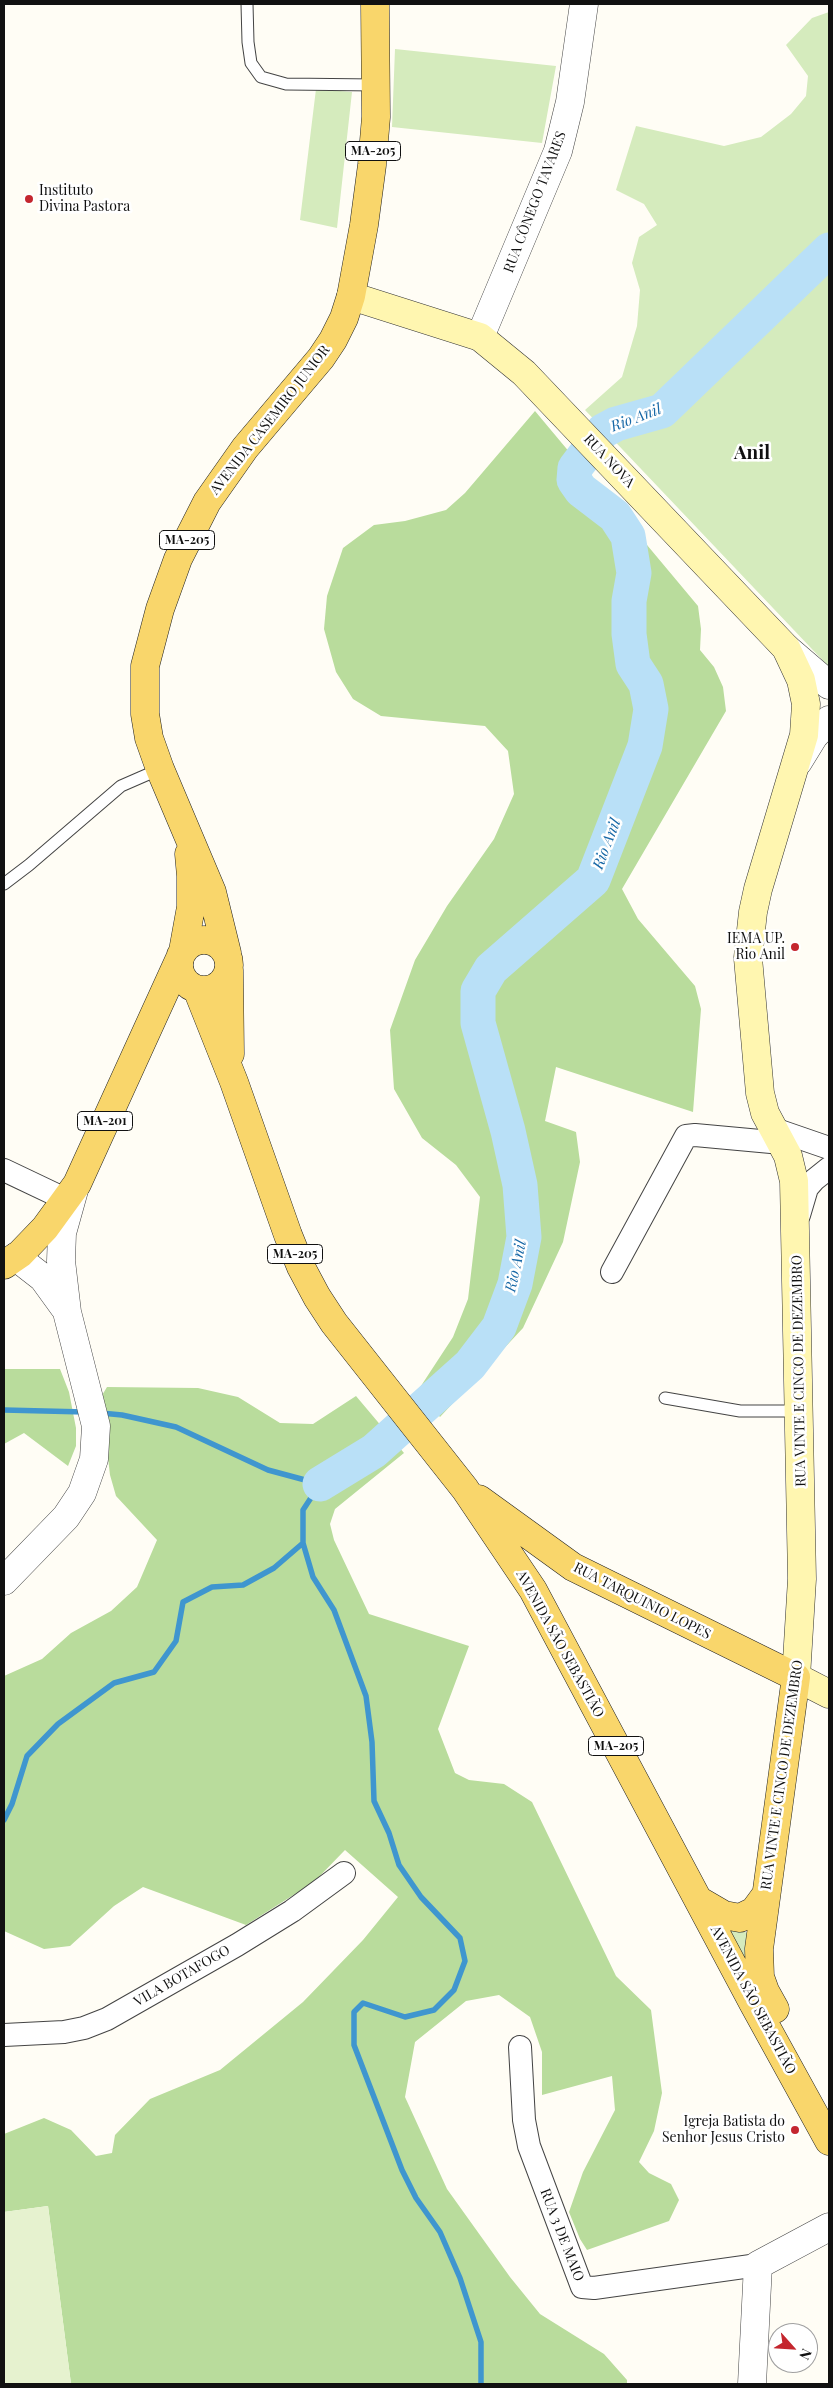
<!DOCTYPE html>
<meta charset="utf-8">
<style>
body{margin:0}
#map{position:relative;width:833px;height:2388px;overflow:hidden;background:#fffdf5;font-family:"Playfair Display",serif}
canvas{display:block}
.frame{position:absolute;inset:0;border:5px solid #111;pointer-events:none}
.north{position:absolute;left:768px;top:2323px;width:50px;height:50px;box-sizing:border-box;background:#fff;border:1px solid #a0a0a0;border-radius:50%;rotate:116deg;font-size:14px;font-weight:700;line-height:20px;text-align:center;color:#111}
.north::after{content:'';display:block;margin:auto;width:18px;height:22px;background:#c4262e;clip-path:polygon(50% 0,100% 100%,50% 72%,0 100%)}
</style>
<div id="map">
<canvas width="833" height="2388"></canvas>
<div class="frame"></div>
<div class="north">N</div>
</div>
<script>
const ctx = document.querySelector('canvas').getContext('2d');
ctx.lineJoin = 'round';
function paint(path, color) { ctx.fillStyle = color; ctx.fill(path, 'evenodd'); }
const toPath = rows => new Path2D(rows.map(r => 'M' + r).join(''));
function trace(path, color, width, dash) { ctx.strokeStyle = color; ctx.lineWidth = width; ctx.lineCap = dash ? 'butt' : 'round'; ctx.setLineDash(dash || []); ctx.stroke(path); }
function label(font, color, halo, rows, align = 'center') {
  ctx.font = font + ' "Playfair Display",serif'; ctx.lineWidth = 5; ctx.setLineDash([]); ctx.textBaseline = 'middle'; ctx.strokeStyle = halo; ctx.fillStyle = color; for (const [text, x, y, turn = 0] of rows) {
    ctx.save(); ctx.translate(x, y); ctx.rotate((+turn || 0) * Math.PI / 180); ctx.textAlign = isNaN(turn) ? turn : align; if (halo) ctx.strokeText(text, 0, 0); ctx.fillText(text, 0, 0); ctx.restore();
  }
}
const green = toPath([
 [829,12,829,667,585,410,622,377,637,326,640,290,632,263,639,237,657,225,644,204,616,190,636,126,724,146,761,137,791,114,806,96,808,76,786,45,812,18],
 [395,49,556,66,542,143,392,127],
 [316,89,352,92,337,228,300,220],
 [728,1928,749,1933,750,1970]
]);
const forest = toPath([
 [535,411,698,606,701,629,700,650,714,667,723,687,726,711,622,889,638,919,695,986,701,1009,693,1112,556,1067,545,1121,576,1132,580,1162,563,1242,523,1328,440,1417,417,1392,453,1337,468,1299,480,1197,456,1165,422,1138,394,1089,390,1030,415,960,447,906,494,839,514,794,508,751,485,726,381,716,353,699,336,672,324,629,327,596,343,548,374,525,405,521,446,510,465,493],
 [4,1369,60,1369,69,1392,76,1428,76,1446,68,1466,24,1433,4,1444],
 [107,1387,198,1388,238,1397,280,1423,313,1424,356,1396,404,1453,335,1509,330,1524,334,1540,369,1614,469,1646,438,1729,455,1773,469,1780,504,1784,532,1802,616,1976,651,2010,662,2093,654,2131,639,2162,649,2173,671,2184,679,2200,669,2221,587,2250,580,2239,569,2212,583,2172,615,2110,612,2076,542,2095,542,2052,530,2017,499,1995,466,2001,415,2042,405,2097,447,2189,510,2277,540,2314,604,2354,627,2380,627,2384,71,2384,48,2206,4,2212,4,2134,44,2118,71,2130,96,2156,112,2153,115,2135,150,2099,220,2070,303,2002,363,1940,398,1897,345,1850,314,1882,246,1925,143,1887,114,1906,70,1946,44,1949,4,1931,4,1676,42,1659,71,1633,111,1611,137,1587,157,1540,116,1496,110,1475,101,1397]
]);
const pitch = toPath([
 [48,2206,71,2384,4,2384,4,2212]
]);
const stream = toPath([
 [4,1410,85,1412],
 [101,1413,122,1415,176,1427,268,1470,320,1484,303,1510,303,1543,313,1577,334,1610,366,1696,372,1742,374,1801,389,1833,399,1865,421,1897,460,1938,465,1961,454,1990,434,2010,405,2017,363,2003,354,2012,354,2045,402,2170,416,2198,440,2232,460,2278,481,2342,481,2384],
 [4,1820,12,1804,27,1756,58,1724,114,1683,154,1672,176,1641,183,1602,212,1587,243,1585,274,1568,303,1543]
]);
const river = toPath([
 [320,1484,374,1451,470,1365,499,1327,515,1284,524,1237,520,1185,508,1131,478,1023,478,991,491,969,593,880,645,746,651,709,646,684,633,664,629,634,629,601,634,573,628,536,615,516,581,490,574,480,575,468,603,431,616,424,662,411,829,250]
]);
const service = toPath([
 [247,4,248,42,251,63,261,77,286,84,376,85],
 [4,884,29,865,121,786,160,769],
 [665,1398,740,1411,800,1411]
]);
const minor = toPath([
 [774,1129,829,1148],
 [4,1170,67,1200],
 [799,1215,807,1188,814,1180,829,1168],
 [612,1272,686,1136,695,1135,782,1143],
 [4,2035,64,2032,84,2028,107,2019,237,1945,292,1911,344,1873],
 [520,2047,524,2120,529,2146,582,2287,594,2288,758,2265]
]);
const tertiary = toPath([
 [480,337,558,151,570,102,584,4],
 [786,648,829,685],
 [798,762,814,736,829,720],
 [16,1257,43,1278,64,1307],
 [4,1581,66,1517,82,1493,94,1459,96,1426,67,1312,61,1261,62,1233,74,1190],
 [752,2384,758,2265,829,2227]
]);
const secondary = toPath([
 [351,296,480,337,524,373,786,648,801,680,806,704,804,735,758,889,753,912,748,958,760,1093,765,1113,788,1156,794,1181,802,1579,796,1677,829,1694]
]);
const primary = toPath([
 '179 965a25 25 0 1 1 50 0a25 25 0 1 1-50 0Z',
 [183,951,191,907,191,876,189,854],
 [227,953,212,892,160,769,149,738,145,714,145,666,160,609,178,559,207,502,245,448,321,358,333,340,344,318,351,296,364,225,372,165,376,117,375,4],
 [229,970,230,1054],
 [197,989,234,1082,288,1235,301,1267,317,1297,334,1323,465,1489,533,1590,753,2003,829,2141],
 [4,1265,20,1254,45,1228,77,1184,180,958],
 [479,1499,573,1567,796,1677,759,1949,760,1977,765,1991,775,2009],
 [700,1901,724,1915,740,1918,754,1911,765,1896]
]);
const markers = [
 [29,199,5,"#c4262e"],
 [795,947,5,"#c4262e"],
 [795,2130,5,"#c4262e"]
];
const shields = [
 [373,151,55],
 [187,540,55],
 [105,1121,55],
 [295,1254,55],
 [616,1746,55]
];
const shieldNames = [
 ["MA-205",373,151],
 ["MA-205",187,540],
 ["MA-201",105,1121],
 ["MA-205",295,1254],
 ["MA-205",616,1746]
];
const poiNames = [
 ["Instituto",39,191,"left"],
 ["Divina Pastora",39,207,"left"],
 ["IEMA UP.",785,939],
 ["Rio Anil",785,955],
 ["Igreja Batista do",785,2122],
 ["Senhor Jesus Cristo",785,2138]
];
const streetNames = [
 ["RUA CÔNEGO TAVARES",535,202,-69],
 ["AVENIDA CASEMIRO JUNIOR",270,420,-52],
 ["RUA NOVA",609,461,47],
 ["RUA VINTE E CINCO DE DEZEMBRO",799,1371,-91],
 ["RUA TARQUINIO LOPES",642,1601,27],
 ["AVENIDA SÃO SEBASTIÃO",560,1644,61],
 ["RUA VINTE E CINCO DE DEZEMBRO",782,1775,-82],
 ["VILA BOTAFOGO",182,1976,-30],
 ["AVENIDA SÃO SEBASTIÃO",753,2000,62],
 ["RUA 3 DE MAIO",562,2235,69]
];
const waterNames = [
 ["Rio Anil",636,418,-21],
 ["Rio Anil",607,844,-69],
 ["Rio Anil",516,1266,-78]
];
const districtNames = [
 ["Anil",752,453]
];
paint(green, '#d5ebbd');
paint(forest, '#b9dc9c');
paint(pitch, '#e6f2cf');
trace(stream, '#3f96cf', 5.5);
trace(river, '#b9e0f7', 35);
trace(service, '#444', 13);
trace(minor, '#444', 24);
trace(tertiary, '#444', 29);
trace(secondary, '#333', 29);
trace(primary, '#222', 29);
trace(service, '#fff', 11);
trace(minor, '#fff', 22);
trace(tertiary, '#fff', 28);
trace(secondary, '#fff6b0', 28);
trace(primary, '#f9d66b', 28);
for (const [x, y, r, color] of markers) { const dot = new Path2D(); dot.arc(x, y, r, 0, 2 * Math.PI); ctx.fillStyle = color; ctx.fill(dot); trace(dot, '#fff', 2); }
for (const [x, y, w] of shields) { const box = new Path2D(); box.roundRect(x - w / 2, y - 9.5, w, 19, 4); ctx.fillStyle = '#fff'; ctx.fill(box); trace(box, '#111', 1); }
label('bold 12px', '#111', null, shieldNames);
label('14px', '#111', '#fff', poiNames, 'right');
label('14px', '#111', '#fff', streetNames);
label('italic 15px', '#1768a6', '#fff', waterNames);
label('bold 19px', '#111', '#fff', districtNames);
</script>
